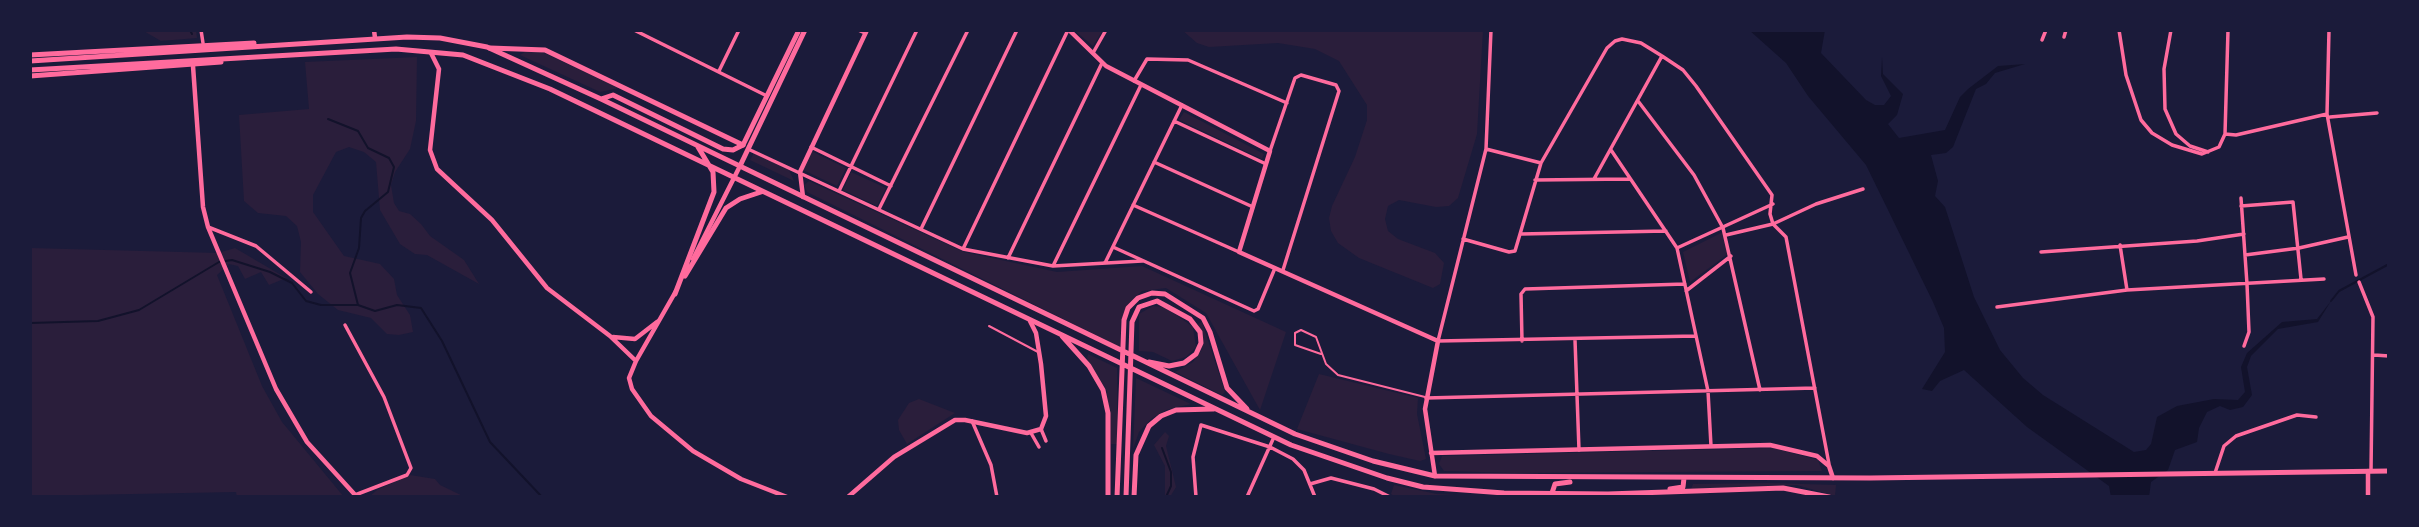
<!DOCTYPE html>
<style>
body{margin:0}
#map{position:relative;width:2419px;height:527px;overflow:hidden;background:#1b1b3a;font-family:"Noto Sans",sans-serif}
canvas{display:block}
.frame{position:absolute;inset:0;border:32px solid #1b1b3a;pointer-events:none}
</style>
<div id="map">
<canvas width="2419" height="527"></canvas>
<div class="frame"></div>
</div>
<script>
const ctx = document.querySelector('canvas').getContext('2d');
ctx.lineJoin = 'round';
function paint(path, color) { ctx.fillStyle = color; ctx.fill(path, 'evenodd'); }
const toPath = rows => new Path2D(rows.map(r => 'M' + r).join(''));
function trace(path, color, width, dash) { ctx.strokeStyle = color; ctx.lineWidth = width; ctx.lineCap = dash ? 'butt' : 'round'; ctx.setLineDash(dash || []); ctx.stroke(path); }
const green = toPath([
 [142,30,196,30,197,38,161,41],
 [1074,30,1103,30,1093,46],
 [1182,30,1483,30,1477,134,1458,198,1449,206,1436,207,1399,200,1388,206,1385,219,1388,231,1398,239,1435,253,1444,263,1440,284,1433,288,1359,258,1338,243,1331,231,1329,218,1332,206,1355,157,1367,120,1367,105,1339,61,1315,49,1278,43,1209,47,1197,43],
 [531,48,544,53,619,88,600,92,520,55],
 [417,57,416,121,410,149,395,172,391,185,394,203,399,211,410,214,421,224,430,236,464,260,479,284,427,255,415,254,400,244,380,210,376,162,364,152,349,147,336,152,313,195,313,212,344,256,380,264,394,279,397,295,410,315,413,332,399,335,387,334,371,318,338,310,318,294,300,272,301,242,297,226,286,216,258,213,244,201,239,115,309,109,305,62],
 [1184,112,1264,154,1262,159,1179,120],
 [811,151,846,168,837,186,803,170],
 [754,153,789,170,794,181,750,160],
 [851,172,886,188,877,206,843,190],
 [809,181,964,252,1057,272,1142,266,1286,332,1260,410,1206,313,1166,288,1142,291,1127,305,1121,322,1120,347,807,192,804,185],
 [1723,232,1728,254,1690,282,1683,252],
 [30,248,218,253,235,248,286,278,269,285,261,272,245,279,238,266,229,264,217,275,262,386,282,422,344,497,237,497,236,492,30,496],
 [1153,306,1165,307,1193,327,1196,347,1186,357,1172,361,1153,352,1139,351,1139,314],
 [1202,322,1225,392,1222,395,1175,372,1193,362,1202,349,1203,336,1198,324],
 [1088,354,1117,368,1117,444,1111,444,1107,391,1087,359],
 [1319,374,1418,398,1417,414,1426,459,1420,461,1389,454,1297,429],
 [1136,378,1191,404,1166,410,1151,419,1139,432,1133,449],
 [919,399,955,413,907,444,899,430,898,420,909,403],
 [1165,432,1169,436,1166,446,1176,487,1170,497,1165,497,1165,466,1154,445],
 [1773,448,1818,460,1822,471,1514,473,1444,471,1439,464,1442,456],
 [410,475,435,479,440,485,465,497,369,497,377,490],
 [1771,483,1836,485,1835,496,1797,485,1691,489,1693,484],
 [1394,485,1437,494,1493,497,1395,497,1391,494]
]);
const water = toPath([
 [1749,30,1825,30,1821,53,1866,100,1875,105,1884,105,1891,96,1881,76,1882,57,1883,74,1903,94,1897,115,1888,124,1899,138,1945,130,1960,97,1968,89,1998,66,2025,64,1995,73,1986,84,1976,89,1953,147,1946,153,1931,155,1938,181,1935,196,1945,207,1974,297,2000,350,2023,378,2043,395,2134,452,2146,450,2151,444,2157,417,2177,406,2214,399,2238,400,2245,392,2241,367,2247,353,2282,322,2317,319,2331,301,2318,322,2278,329,2251,356,2247,367,2252,395,2243,407,2230,410,2220,406,2207,412,2199,428,2197,442,2175,450,2168,470,2151,482,2149,497,2111,497,2109,486,2027,427,1964,370,1940,381,1932,391,1922,389,1945,352,1944,328,1933,302,1866,165,1808,96,1786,63]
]);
const stream = toPath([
 [190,30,192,34],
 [328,119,358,131,368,148,389,158,394,167,388,192,365,211,361,218,359,248,350,273,358,305],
 [2331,301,2339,291,2389,264],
 [30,323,98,321,139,310,219,262,232,260,270,272,292,283,306,301,321,305,358,305,375,311,397,305,421,308,442,341,490,442,542,497],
 [1162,448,1171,472,1171,486,1166,497]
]);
const service = toPath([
 [989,326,1038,352],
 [1321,354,1295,345,1295,333,1301,330,1316,337,1326,364,1338,375,1425,397]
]);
const minor = toPath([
 [201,30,203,43],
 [634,30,767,96],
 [858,30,865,33],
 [1491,30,1486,149,1438,341,1696,336],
 [2119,30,2126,75,2141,120,2152,133,2172,145,2202,154,2219,147,2225,134,2228,30],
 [2171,30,2164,69,2165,109,2176,134,2190,146,2208,152],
 [2329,30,2327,114,2356,275],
 [2064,37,2066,30],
 [2042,40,2046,30],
 [1093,53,1106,30],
 [719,71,739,30],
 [1134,81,1147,59,1188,60,1287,103],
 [1638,101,1694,175,1723,228,1760,390],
 [2330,117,2377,113],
 [1174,121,1266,164],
 [2225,134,2236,135,2327,114],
 [811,147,891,186],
 [748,149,963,249,1053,266,1142,261],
 [1486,149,1541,163],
 [1611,150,1677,248,1708,391,1711,446],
 [1270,151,1295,78,1301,75,1336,85,1339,91,1283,270],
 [1154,162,1253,207],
 [1594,179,1662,56],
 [1535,180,1630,179],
 [839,191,917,30],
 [2241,198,2247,284,2249,332,2244,346],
 [1133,205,1239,252],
 [2241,206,2293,202,2301,279],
 [879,209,968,30],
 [1773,224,1786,237,1829,464],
 [208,227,256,246,311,292],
 [921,229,1017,30],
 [1521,234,1666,231],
 [1726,235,1773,224,1816,204,1863,189],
 [1463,239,1509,252,1515,251,1541,163,1607,48,1615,41,1622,39,1641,43,1662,56,1683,70,1696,86,1772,195,1770,214,1773,224],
 [2120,245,2127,290],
 [1113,247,1254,311,1258,309,1275,268],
 [1677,248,1773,204],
 [963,249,1068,30],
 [2041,252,2197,241,2244,234],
 [2245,255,2299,248,2348,237],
 [1008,258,1102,63],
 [1105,263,1182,105],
 [1053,266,1141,85],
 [2359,282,2373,317,2371,471],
 [1686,291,1731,256],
 [1997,307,2127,290,2324,279],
 [345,325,384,397,411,468,407,475,355,495],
 [1575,340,1579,450],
 [1522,341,1521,294,1525,289,1685,284],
 [2374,355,2389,356],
 [1426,398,1815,388],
 [972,421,991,465,997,497],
 [1041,429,1046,441],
 [1031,433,1039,447],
 [2215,473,2224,446,2236,436,2297,415,2316,417],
 [1310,484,1331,478,1374,489,1390,497],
 [1196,497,1193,457,1201,425,1270,447,1293,459,1304,470,1315,497],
 [1247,497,1274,437]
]);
const tertiary = toPath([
 [374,30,375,38],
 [1069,30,1106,66,1270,151,1239,252,1438,341,1425,409,1435,476],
 [431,53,439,69,430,150,437,169,492,220,547,288,610,336,636,361],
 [193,66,203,207,208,227,276,389,307,442,357,497],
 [803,197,800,172,867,30],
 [693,259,740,166],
 [676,291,636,361,629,378,632,389,651,416,693,451,741,479,787,497],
 [613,337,635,339,657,322],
 [1431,453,1770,445,1817,456,1829,466,1833,478],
 [2368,471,2368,497],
 [848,497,894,457,955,420,965,420,1027,433,1041,429,1046,416,1041,364,1036,333,1030,321]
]);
const secondary = toPath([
 [490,48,545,50,743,145,799,30],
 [740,166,805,30]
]);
const primary = toPath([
 [30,55,254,43],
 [30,61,407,37,440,38,487,47,601,99,1295,434,1373,461,1435,476,1870,478,2389,471],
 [30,70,396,49,463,55,550,89,1291,445,1387,478,1423,487,1504,493,1608,494,1783,488,1829,497],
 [30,76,221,62],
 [601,99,613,95,723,149,733,150,743,145],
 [685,276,726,208,740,199,761,192],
 [675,294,714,192,713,172,698,147],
 [1062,336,1089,366,1103,390,1108,413,1108,497],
 [1670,489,1683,487,1684,478],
 [1552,493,1555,484,1570,482],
 [1117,497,1124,320,1128,308,1138,298,1152,293,1165,294,1203,318,1210,332,1227,388,1247,409],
 [1126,497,1132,322,1139,307,1157,301,1190,319,1200,332,1201,343,1196,354,1184,363,1169,366,1149,362],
 [1134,497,1136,455,1149,426,1161,416,1176,410,1213,409]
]);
paint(green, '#2a1e3b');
paint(water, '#12122b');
trace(stream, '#12122b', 2);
trace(service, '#ff6b9d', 2);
trace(minor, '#ff6b9d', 3.5);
trace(tertiary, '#ff6b9d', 4.5);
trace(secondary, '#ff6b9d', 5);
trace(primary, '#ff6b9d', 5);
</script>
